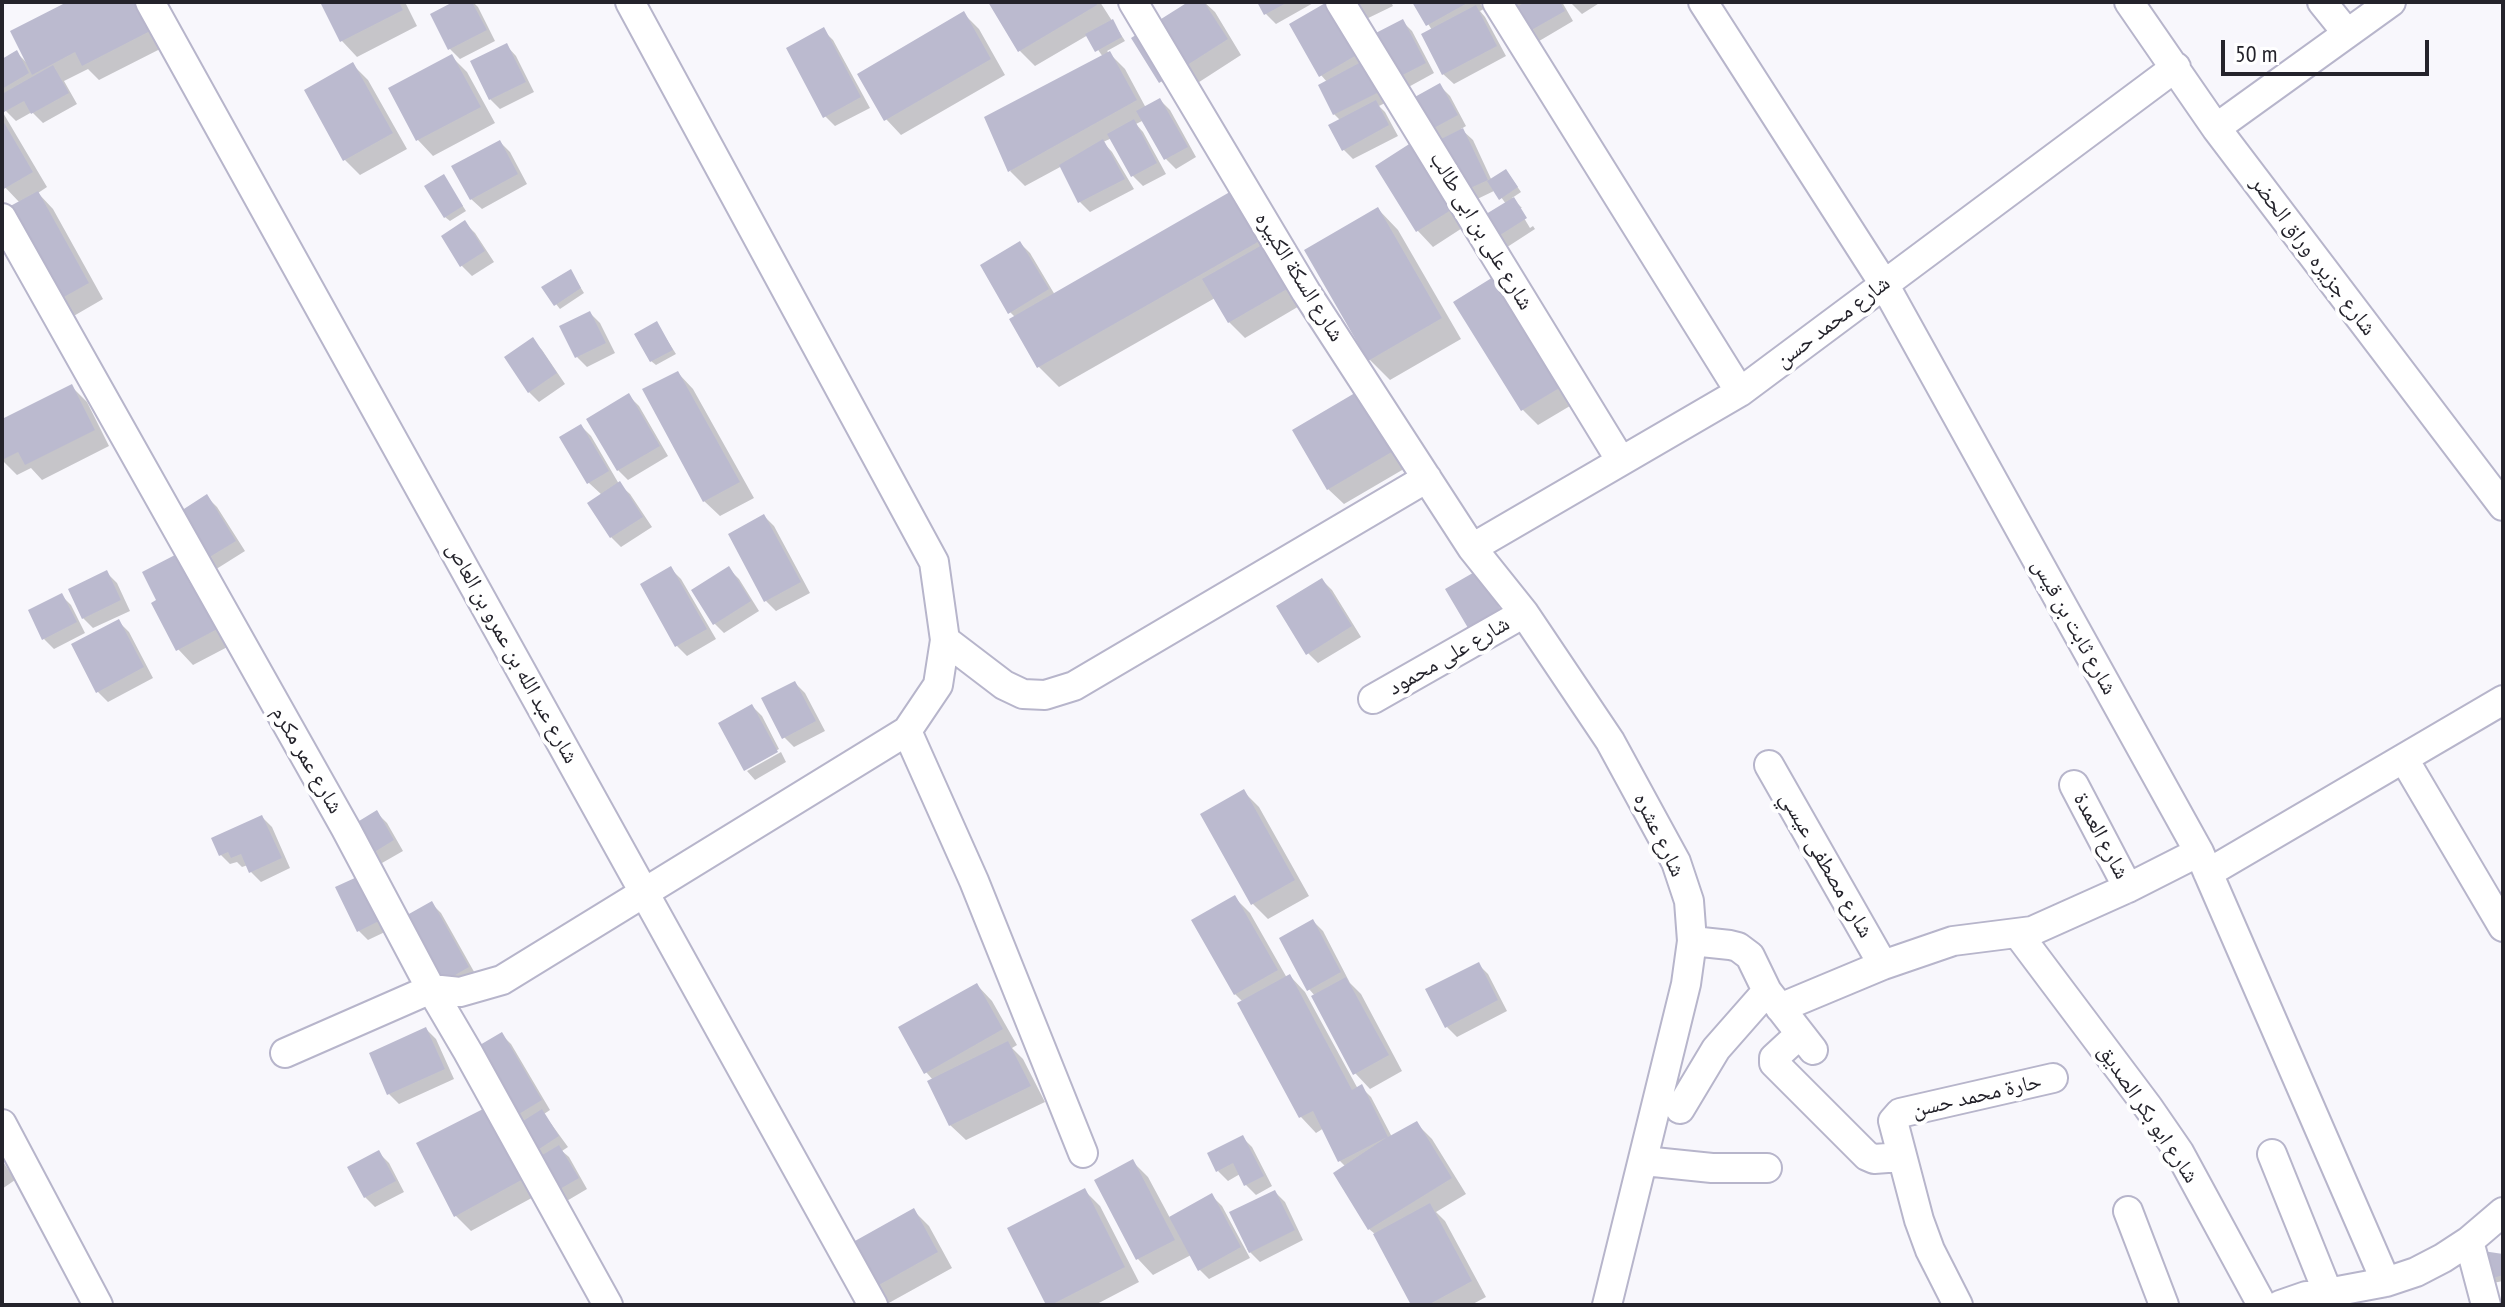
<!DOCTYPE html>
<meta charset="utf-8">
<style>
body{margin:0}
#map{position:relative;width:2505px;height:1307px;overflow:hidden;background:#f8f7fc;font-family:"PT Sans Narrow",sans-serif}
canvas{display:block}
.frame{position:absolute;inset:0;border:4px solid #24232b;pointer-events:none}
.scale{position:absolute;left:2221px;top:40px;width:208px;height:36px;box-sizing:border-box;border:4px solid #24232b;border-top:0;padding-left:10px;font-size:24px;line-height:28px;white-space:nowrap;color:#24232b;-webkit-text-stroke:6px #fff;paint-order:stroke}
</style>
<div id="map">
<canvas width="2505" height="1307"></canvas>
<div class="frame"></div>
<div class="scale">50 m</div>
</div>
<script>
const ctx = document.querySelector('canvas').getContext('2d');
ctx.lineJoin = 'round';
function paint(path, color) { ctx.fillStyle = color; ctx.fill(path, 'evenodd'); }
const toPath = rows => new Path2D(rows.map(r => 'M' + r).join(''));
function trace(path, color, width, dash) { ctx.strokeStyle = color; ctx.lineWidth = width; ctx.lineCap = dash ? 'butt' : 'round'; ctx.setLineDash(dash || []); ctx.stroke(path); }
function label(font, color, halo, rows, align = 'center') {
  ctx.font = font + ' "PT Sans Narrow","Noto Naskh Arabic",sans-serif'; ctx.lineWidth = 8; ctx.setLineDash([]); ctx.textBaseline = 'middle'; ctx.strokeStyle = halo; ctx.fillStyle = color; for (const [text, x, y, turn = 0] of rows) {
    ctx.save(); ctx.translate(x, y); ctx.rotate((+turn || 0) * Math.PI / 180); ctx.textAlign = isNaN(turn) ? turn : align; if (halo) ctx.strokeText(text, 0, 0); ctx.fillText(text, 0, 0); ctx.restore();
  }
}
const shadow = toPath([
 [71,2,147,2,168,45,99,80,88,69,64,81,77,104,43,123,32,112,16,121,2,107,2,61,17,53,27,63],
 [322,2,405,2,417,26,357,57,342,41],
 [457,2,473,2,478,7,495,41,460,59,450,49,433,15],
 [991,2,1100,2,1125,41,1107,51,1125,69,1146,108,1160,100,1170,110,1196,157,1176,169,1166,159,1144,120,1136,124,1143,132,1166,174,1143,186,1133,176,1112,138,1103,142,1112,152,1134,189,1090,212,1080,202,1062,166,1025,186,1010,171,1103,57,1088,35,1035,66,1020,51],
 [1192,2,1204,2,1215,12,1241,55,1176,97,1161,81],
 [1259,2,1315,2,1276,24,1266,14],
 [1330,2,1371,75,1385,103,1379,106,1385,112,1398,136,1353,159,1343,149,1341,121,1334,114,1327,82,1321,75],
 [1343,2,1391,2,1393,6,1358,23],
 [1414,2,1479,2,1484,9,1480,11,1485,17,1506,56,1454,84,1443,74,1432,30],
 [1494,2,1562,2,1573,21,1524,50],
 [1570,2,1601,2,1582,14],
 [964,14,979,29,1005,75,901,135,886,119],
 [1402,21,1412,31,1434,73,1403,90,1393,80],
 [823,30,833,40,870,108,835,126,825,116],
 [506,45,516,56,534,92,500,109,490,99],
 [452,57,467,72,495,123,433,156,418,140,391,89],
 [353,65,368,80,407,149,360,175,345,160],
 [1440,86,1450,96,1466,126,1461,129,1473,140,1492,181,1510,176,1521,192,1512,198,1522,208,1518,208,1530,228,1533,226,1535,229,1498,253,1488,243,1506,204,1496,190,1469,203,1422,134],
 [2,111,47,187,38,193,53,209,103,299,72,317,57,301,20,203,2,184],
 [500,142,510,152,527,184,482,209,471,199,454,167],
 [1377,167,1473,221,1433,247,1418,231],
 [444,177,466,211,450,221,445,217],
 [1235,192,1301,305,1245,338,1229,322,1215,298,1059,387,1039,367,1015,317,1010,312,1020,243,1030,253,1055,295],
 [1378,209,1398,230,1461,339,1390,380,1370,360],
 [465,223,475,233,494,262,472,276,462,266],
 [571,272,584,293,560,309,556,304],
 [1456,302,1580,400,1538,425,1523,410],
 [590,313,600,323,615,353,587,367,577,357],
 [657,324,676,354,656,365,651,361],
 [532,340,542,350,565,384,539,402,529,392],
 [678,373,693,389,754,498,720,516,704,501],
 [71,386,87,402,109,446,42,480,31,468,17,475,2,460,2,422],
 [1360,393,1409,466,1344,504,1328,489],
 [629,396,639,406,668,456,628,480,618,470],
 [581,426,591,436,619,484,630,494,652,527,621,547,611,537,602,495,589,483,562,438],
 [207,497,217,507,245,551,210,573,200,563],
 [764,516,774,526,810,593,776,611,766,601],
 [175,557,191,573,235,643,193,665,178,649,159,601],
 [671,569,681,579,716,639,687,656,677,646],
 [729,569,739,579,759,611,724,633,714,623],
 [107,573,117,583,130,611,93,628,83,618],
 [1322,580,1332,590,1361,637,1318,663,1308,653],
 [61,595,71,605,85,633,54,649,44,639],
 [119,622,129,632,153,678,108,702,98,692,74,645],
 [795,683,805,693,825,731,794,747,784,737],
 [752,706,762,716,779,749,746,768,746,770,720,724],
 [781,752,786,762,755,780,747,771],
 [1244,792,1259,807,1309,896,1268,919,1253,904,1203,815],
 [377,813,387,823,403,851,375,867,365,857],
 [262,817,272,827,290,868,261,882,251,872,248,865,242,867,237,862,230,864,220,854],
 [357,879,387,931,368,940,358,930],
 [1234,897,1250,913,1287,978,1290,976,1305,992,1358,1089,1361,1087,1371,1097,1392,1137,1417,1124,1432,1139,1466,1194,1436,1212,1445,1221,1486,1297,1471,1305,1413,1305,1375,1234,1369,1229,1346,1167,1340,1161,1324,1128,1316,1133,1301,1117,1240,1004,1243,1002,1235,994],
 [431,903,441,913,477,977,449,994],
 [1313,921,1323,931,1350,983,1361,994,1402,1071,1370,1089,1355,1073,1315,996,1309,989],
 [1478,964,1488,974,1507,1011,1457,1037,1447,1027],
 [977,985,992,1001,1017,1045,1012,1048,1023,1059,1045,1102,966,1140,950,1125,933,1080,926,1072],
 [426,1029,436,1039,454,1079,399,1104,389,1094],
 [501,1034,511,1044,550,1110,544,1114,568,1147,562,1151,569,1157,587,1189,565,1202,518,1126],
 [494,1121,539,1194,471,1231,455,1215],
 [1242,1137,1252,1147,1272,1186,1256,1195,1246,1185,1240,1174,1228,1181,1218,1171],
 [379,1153,389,1163,404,1192,375,1207,365,1197],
 [2,1160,15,1180,2,1189],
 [1133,1162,1148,1177,1170,1218,1212,1196,1222,1206,1250,1258,1209,1279,1199,1269,1191,1255,1153,1275,1138,1259,1097,1180],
 [1085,1191,1100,1206,1139,1282,1095,1305,1049,1305],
 [1275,1192,1285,1202,1303,1240,1260,1262,1247,1249],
 [914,1211,929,1226,952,1268,887,1304,871,1289],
 [2503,1256,2503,1281,2493,1283,2488,1279]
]);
const building = toPath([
 [67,2,141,2,154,29,82,66,75,52,32,75,10,31],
 [320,2,399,2,403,10,340,42],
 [453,2,472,2,487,30,448,50,430,14],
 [988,2,1096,2,1097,5,1018,52],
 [1188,2,1204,2,1228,39,1159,83,1131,38],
 [1257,2,1288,2,1264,15],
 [1327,2,1360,53,1319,77,1289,24],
 [1412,2,1469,2,1426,26],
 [1525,2,1560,2,1565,11,1512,41,1499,18],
 [1476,5,1497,46,1442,75,1421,34],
 [964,11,991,59,884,121,857,74],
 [1113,19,1122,37,1095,52,1085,34],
 [1403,19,1426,63,1391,81,1368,37],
 [824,27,861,97,823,118,786,48],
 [507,43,526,82,489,100,470,61],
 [17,50,29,73,2,89,2,59],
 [1110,51,1137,100,1008,172,984,117],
 [452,54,481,107,416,141,388,88],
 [353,62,393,133,343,161,304,90],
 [1361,62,1377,93,1333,115,1318,85],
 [53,65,69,93,31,114,24,101,4,112,2,108,2,94],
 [1440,83,1458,115,1421,135,1404,103],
 [1160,98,1188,147,1164,160,1136,111],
 [1376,100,1389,125,1342,151,1328,125],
 [2,119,33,172,2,190],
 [1134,119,1157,163,1131,177,1107,134],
 [1463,128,1488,180,1457,194,1433,143],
 [1103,139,1125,179,1078,203,1059,165],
 [1417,139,1459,205,1416,232,1375,166],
 [500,140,518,174,470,200,451,166],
 [1506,169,1518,187,1499,200,1487,181],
 [444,174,463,206,444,218,424,186],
 [1235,189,1263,239,1037,368,1009,319],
 [38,191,89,283,55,302,3,210],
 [1514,197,1527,218,1486,244,1473,222],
 [1378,207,1442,318,1368,361,1304,250],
 [465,220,485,251,460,267,441,236],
 [1020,241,1049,289,1008,314,980,265],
 [1262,245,1287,289,1228,323,1202,279],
 [571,269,581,288,554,306,541,287],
 [1498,274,1566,384,1521,411,1453,302],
 [590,311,606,343,575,358,559,326],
 [657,321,673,350,650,362,634,334],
 [533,337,557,373,528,393,504,357],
 [678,371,740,482,703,502,642,389],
 [72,384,95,430,25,465,18,452,2,460,2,419],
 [1360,390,1395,450,1327,490,1292,430],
 [629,393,660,446,617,471,586,419],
 [581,424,609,471,587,484,559,437],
 [620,481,643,517,610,538,587,503],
 [207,494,236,541,198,564,170,518],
 [764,514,801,582,764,602,728,534],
 [175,555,191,586,199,586,221,627,176,651,151,603,156,600,142,572],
 [671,566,707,629,675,647,640,584],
 [729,566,751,601,713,625,691,590],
 [107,570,121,600,82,619,68,589],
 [1478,570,1503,614,1471,633,1445,589],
 [1322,578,1352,626,1306,655,1276,606],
 [62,593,77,622,42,640,28,610],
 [119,619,144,667,96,693,71,644],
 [795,681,816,721,782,739,761,698],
 [752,704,778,752,744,771,718,723],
 [1244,789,1295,880,1251,905,1200,814],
 [377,810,394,840,363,859,346,829],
 [262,815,282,858,249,873,241,854,231,858,228,852,219,856,211,838],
 [357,877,379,921,357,932,335,887],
 [1235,895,1278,970,1234,995,1191,920],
 [432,901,469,967,438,985,400,919],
 [1313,919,1341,972,1307,991,1279,938],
 [1479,962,1498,1000,1445,1028,1425,989],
 [1290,974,1352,1090,1362,1084,1388,1137,1417,1121,1452,1178,1368,1230,1333,1173,1387,1137,1338,1162,1313,1111,1299,1118,1237,1003],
 [1346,977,1389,1055,1353,1075,1311,996],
 [977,983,1003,1029,924,1074,898,1027],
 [426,1027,445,1069,387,1095,369,1053],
 [502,1032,542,1100,509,1120,468,1052],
 [1008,1041,1031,1086,949,1126,927,1081],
 [485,1108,502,1142,504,1139,525,1178,454,1217,416,1143],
 [542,1109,559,1136,533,1153,515,1126],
 [1243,1135,1264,1176,1244,1186,1233,1163,1216,1172,1207,1153],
 [559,1145,579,1178,553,1193,534,1160],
 [379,1150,396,1181,364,1198,347,1167],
 [1133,1159,1175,1240,1136,1260,1094,1180],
 [1085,1188,1125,1267,1051,1305,1046,1305,1007,1228],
 [1275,1190,1295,1230,1249,1253,1229,1212],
 [1212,1193,1241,1247,1198,1271,1169,1217],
 [1430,1203,1472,1281,1428,1305,1411,1305,1373,1234],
 [914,1208,938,1252,870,1290,846,1246],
 [2483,1251,2503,1254,2503,1275,2487,1280]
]);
const minor = toPath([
 [150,2,873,1305],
 [1133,2,1306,292,1472,548,1524,613,1610,741,1676,862,1689,901,1692,941,1686,984,1607,1305],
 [1340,2,1621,461],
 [1497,2,1740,392],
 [1703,2,1884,284,2199,852,2386,1282],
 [2129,2,2216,128,2503,506],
 [2322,2,2347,33],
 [2216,128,2391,2],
 [2,218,346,829,431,989,468,1052,608,1305],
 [1472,548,1740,392,2176,67],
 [945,640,1004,685,1023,694,1045,695,1074,686,1427,478],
 [1373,699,1524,613],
 [907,731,974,881,1083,1153],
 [2404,759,2503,927],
 [1769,765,1883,965],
 [2074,785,2128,888],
 [2208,873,2503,700],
 [2018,934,2148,1107,2179,1152,2262,1305],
 [1692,941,1730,945,1738,947,1750,956,1767,991,1813,1050],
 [1780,1008,1883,965,1953,941,2032,931,2128,888,2199,852],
 [1800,1034,1774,1058,1774,1063,1867,1156,1874,1159,1901,1157],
 [285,1053,431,989,460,992,502,980,907,731,938,685,945,640,934,562,630,2],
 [1680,1109,1716,1049,1767,991],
 [2,1124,98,1305],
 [2272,1154,2328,1293],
 [1644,1161,1712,1168,1767,1168],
 [2128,1211,2164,1305],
 [2469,1241,2486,1305],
 [1958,1305,1930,1250,1919,1220,1893,1121,1900,1113,2053,1078],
 [2280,1305,2306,1296,2316,1297],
 [2314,1305,2316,1297,2322,1294,2386,1282,2416,1272,2443,1258,2469,1241,2503,1212]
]);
const streetNames = [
 ["شارع على بن ابى طالب",1481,231,59],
 ["شارع جزيره وراق الحضر",2313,256,53],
 ["شارع السكة الكبيره",1299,277,58],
 ["شارع محمد حسن",1833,322,-37],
 ["شارع ثابت بن قيس",2074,627,61],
 ["شارع عبد الله بن عمرو بن العاص",512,653,61],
 ["شارع على محمود",1449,656,-30],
 ["شارع عمر مكرم",307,760,60],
 ["شارع عشره",1659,835,64],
 ["شارع العمدة",2101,836,62],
 ["شارع مصطفى عيسي",1826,865,60],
 ["حارة محمد حسن",1977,1096,-13],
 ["شارع ابو بكر الصديق",2148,1114,56]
];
paint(shadow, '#0003');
paint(building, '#bbbacf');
trace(minor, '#b7b5cb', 32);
trace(minor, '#fff', 28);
label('22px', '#24232b', '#fff', streetNames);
</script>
